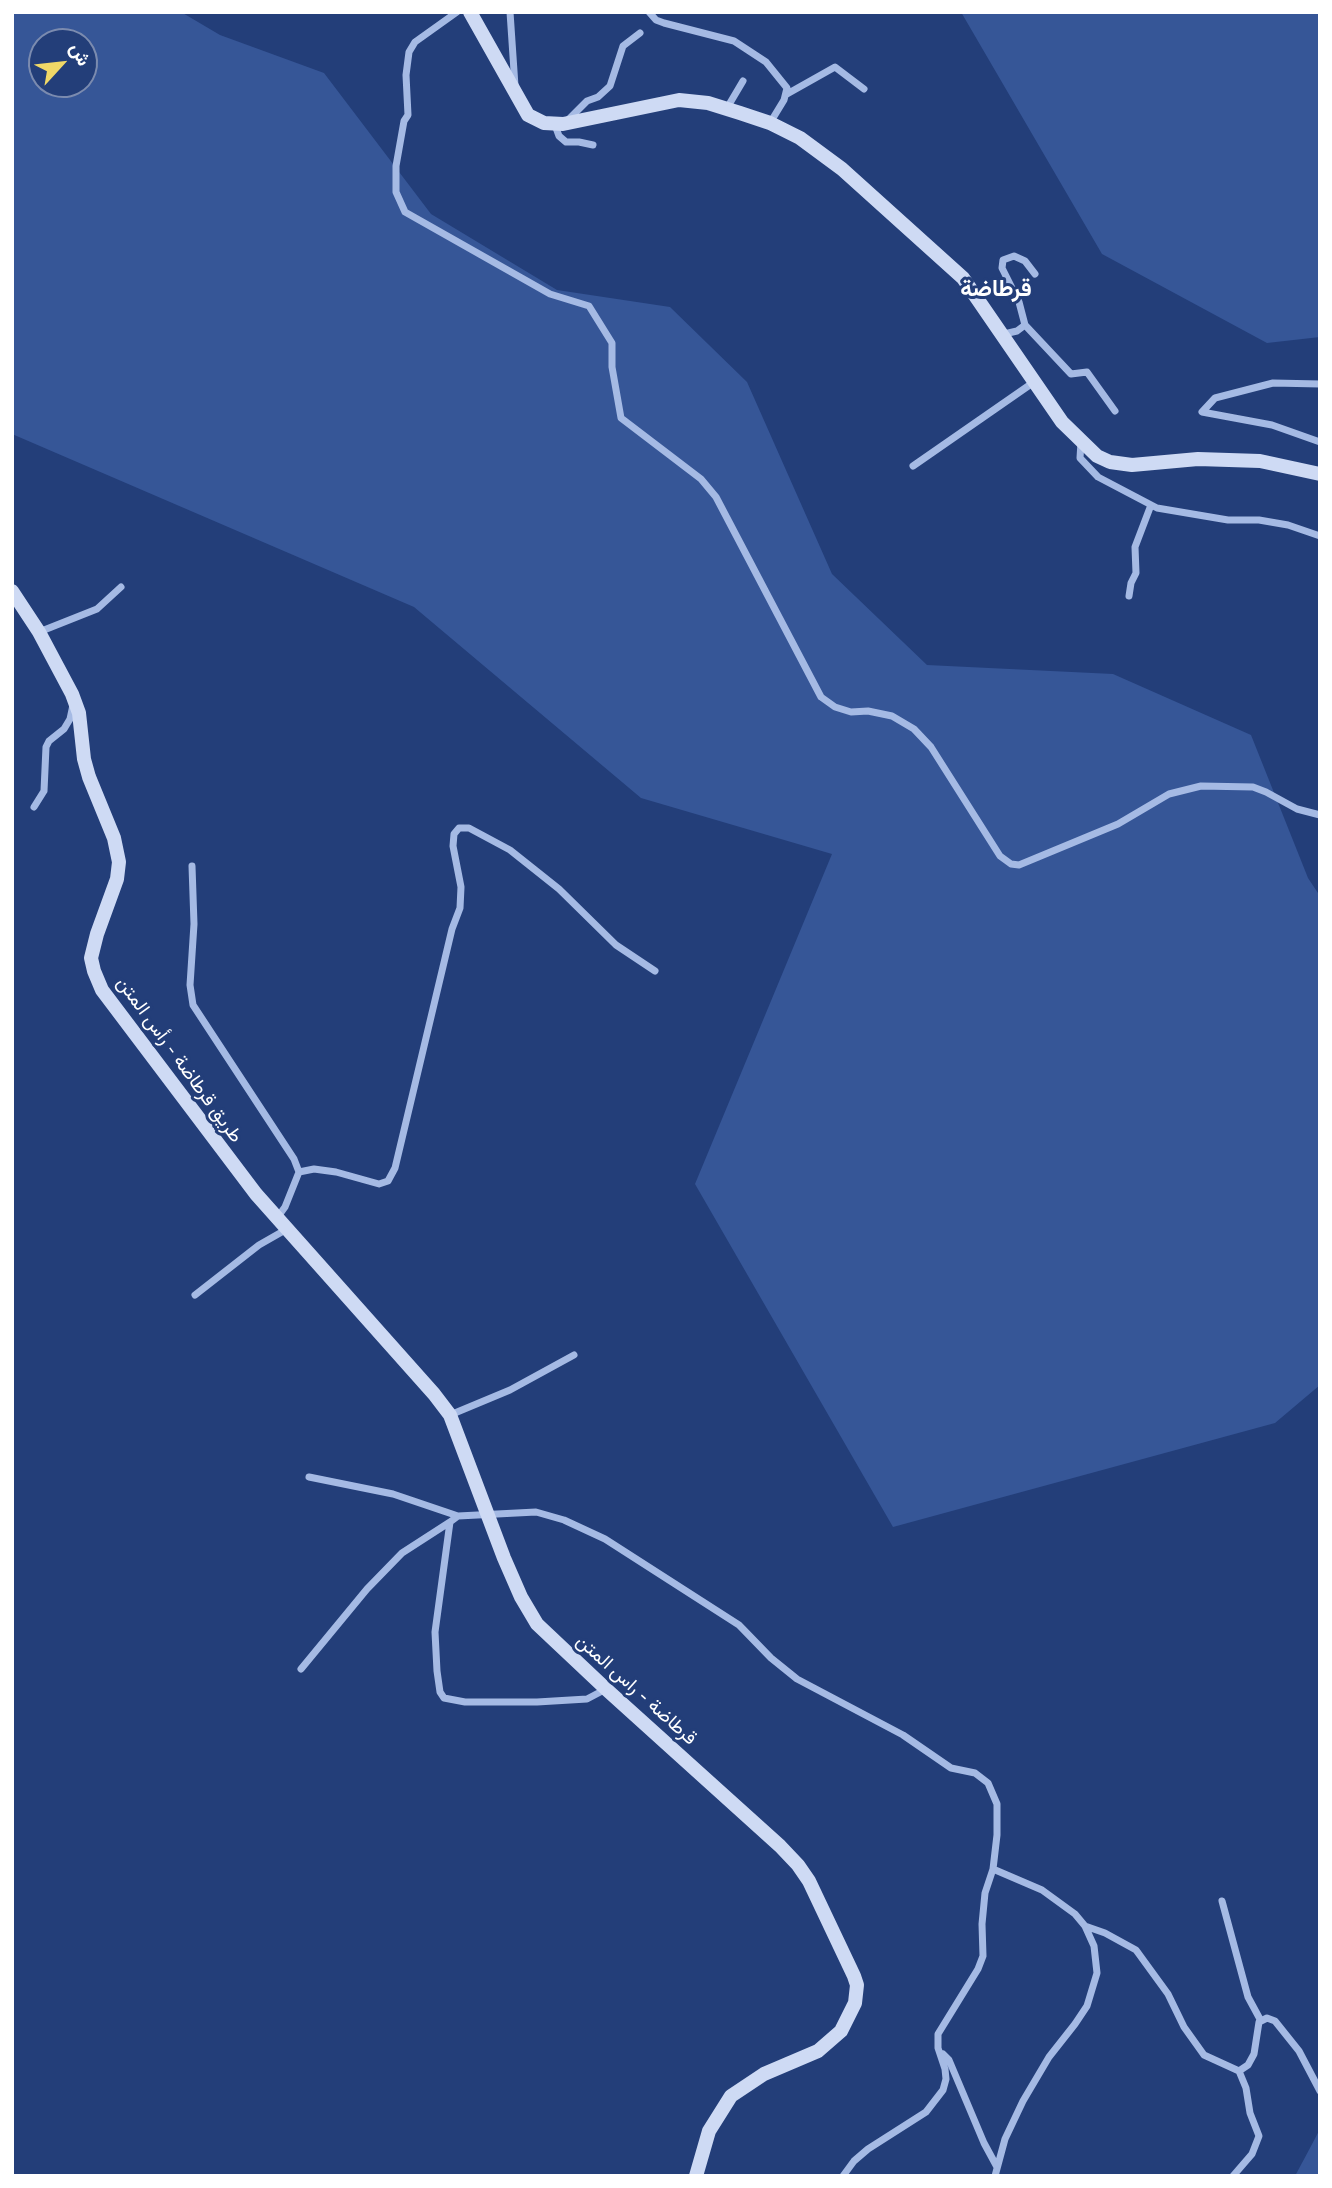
<!DOCTYPE html>
<meta charset="utf-8">
<style>
body{margin:0}
#map{position:relative;width:1332px;height:2188px;overflow:hidden;background:#233e79;font-family:"Space Grotesk",Vazirmatn,sans-serif}
canvas{display:block}
.frame{position:absolute;inset:0;border:14px solid #fff;pointer-events:none}
.north{position:absolute;left:28px;top:28px;width:70px;height:70px;box-sizing:border-box;background:#233e79;border:2px solid #7b8baf;border-radius:50%;rotate:63deg;font-size:19px;font-weight:700;line-height:28px;text-align:center;color:#fff}
.north::after{content:'';display:block;margin:auto;width:24px;height:32px;background:#f0d867;clip-path:polygon(50% 0,100% 100%,50% 72%,0 100%)}
</style>
<div id="map">
<canvas width="1332" height="2188"></canvas>
<div class="frame"></div>
<div class="north">ش</div>
</div>
<script>
const ctx = document.querySelector('canvas').getContext('2d');
ctx.lineJoin = 'round';
function paint(path, color) { ctx.fillStyle = color; ctx.fill(path, 'evenodd'); }
const toPath = rows => new Path2D(rows.map(r => 'M' + r).join(''));
function trace(path, color, width, dash) { ctx.strokeStyle = color; ctx.lineWidth = width; ctx.lineCap = dash ? 'butt' : 'round'; ctx.setLineDash(dash || []); ctx.stroke(path); }
function label(font, color, halo, rows, align = 'center') {
  ctx.font = font + ' "Space Grotesk",Vazirmatn,sans-serif'; ctx.lineWidth = 6; ctx.setLineDash([]); ctx.textBaseline = 'middle'; ctx.strokeStyle = halo; ctx.fillStyle = color; for (const [text, x, y, turn = 0] of rows) {
    ctx.save(); ctx.translate(x, y); ctx.rotate((+turn || 0) * Math.PI / 180); ctx.textAlign = isNaN(turn) ? turn : align; if (halo) ctx.strokeText(text, 0, 0); ctx.fillText(text, 0, 0); ctx.restore();
  }
}
const green = toPath([
 [12,12,181,12,220,35,324,73,431,214,557,290,670,307,747,382,832,574,927,665,1113,674,1251,735,1308,878,1320,896,1320,1385,1275,1423,893,1527,695,1184,832,854,641,798,414,607,12,434],
 [42,42,84,42,84,84,42,84],
 [961,12,1320,12,1320,337,1267,343,1102,254],
 [1320,2129,1320,2176,1295,2176,1310,2148]
]);
const minor = toPath([
 [457,12,415,42,409,52,406,75,408,115,404,121,396,166,396,192,405,212,550,294,589,306,612,343,612,367,621,418,701,479,716,497,821,697,835,707,851,712,868,711,892,716,914,729,931,747,1000,856,1011,864,1019,865,1118,824,1169,794,1201,786,1253,787,1266,792,1297,809,1320,815],
 [510,12,515,86],
 [649,12,656,20,664,23,734,41,766,62,787,88,784,100,770,123],
 [787,94,835,67,864,89],
 [727,108,743,81],
 [568,120,587,101,598,97,610,86,623,46,640,33],
 [555,125,559,136,566,142,579,142,593,145],
 [1025,325,1071,374,1087,372,1115,411],
 [1004,334,1017,331,1025,325,1019,302,1002,268,1003,260,1014,256,1025,261,1035,274],
 [1320,384,1273,383,1215,398,1202,412,1272,425,1320,442],
 [1081,442,1080,458,1098,477,1157,508,1228,520,1259,520,1288,525,1320,536],
 [913,466,1034,382],
 [1129,596,1131,583,1136,573,1135,547,1151,505],
 [39,632,97,609,121,587],
 [34,807,44,791,46,747,49,741,64,729,70,719,73,705],
 [192,866,194,924,190,985,193,1005,294,1159,299,1172,285,1207,277,1218],
 [299,1172,314,1169,336,1172,379,1184,388,1181,395,1168,452,929,460,908,461,887,453,846,454,834,459,828,469,828,510,850,559,889,616,945,655,971],
 [195,1295,259,1245,287,1229],
 [450,1415,510,1390,574,1355],
 [309,1477,393,1494,458,1516],
 [301,1669,367,1589,402,1553,450,1522],
 [606,1689,587,1699,537,1702,465,1702,444,1698,440,1692,437,1671,435,1632,450,1522,458,1516,536,1512,564,1520,605,1539,739,1625,771,1658,797,1679,903,1735,951,1768,975,1773,988,1783,997,1804,997,1835,993,1869,985,1893,982,1924,983,1956,978,1969,938,2034,938,2048,945,2069,946,2079,943,2090,926,2112,868,2149,854,2161,843,2176],
 [993,1869,1042,1890,1075,1914,1085,1926,1094,1946,1097,1973,1087,2006,1075,2024,1049,2057,1023,2101,1005,2139,995,2176],
 [1222,1901,1248,1997,1261,2021],
 [1085,1926,1105,1933,1136,1950,1168,1994,1184,2027,1204,2055,1239,2071,1248,2065,1254,2054,1259,2022,1267,2018,1275,2021,1299,2051,1320,2091],
 [943,2054,949,2060,984,2143,997,2167],
 [1233,2176,1252,2154,1259,2136,1250,2113,1246,2088,1239,2071]
]);
const secondary = toPath([
 [470,12,528,115,544,123,563,124,679,100,708,103,740,113,770,123,800,138,842,169,963,278,1062,422,1097,456,1110,462,1132,465,1198,459,1260,461,1320,474],
 [12,591,39,632,72,694,79,713,84,759,89,777,114,838,119,862,117,879,97,934,91,958,94,971,102,990,256,1194,434,1394,450,1415,504,1558,521,1597,537,1624,606,1689,780,1846,798,1865,809,1881,854,1976,857,1985,855,2003,841,2031,818,2051,764,2074,731,2096,709,2131,696,2176]
]);
const streetNames = [
 ["طريق قرطاضة - رأس المتن",179,1060,54],
 ["قرطاضة - راس المتن",636,1690,42]
];
const quarterNames = [
 ["قرطاضة",996,290]
];
paint(green, '#365697');
trace(minor, '#a5bae4', 7);
trace(secondary, '#cedaf4', 14);
label('19px', '#fff', '#233e79', streetNames);
label('bold 23px', '#fff', '#233e79', quarterNames);
</script>
